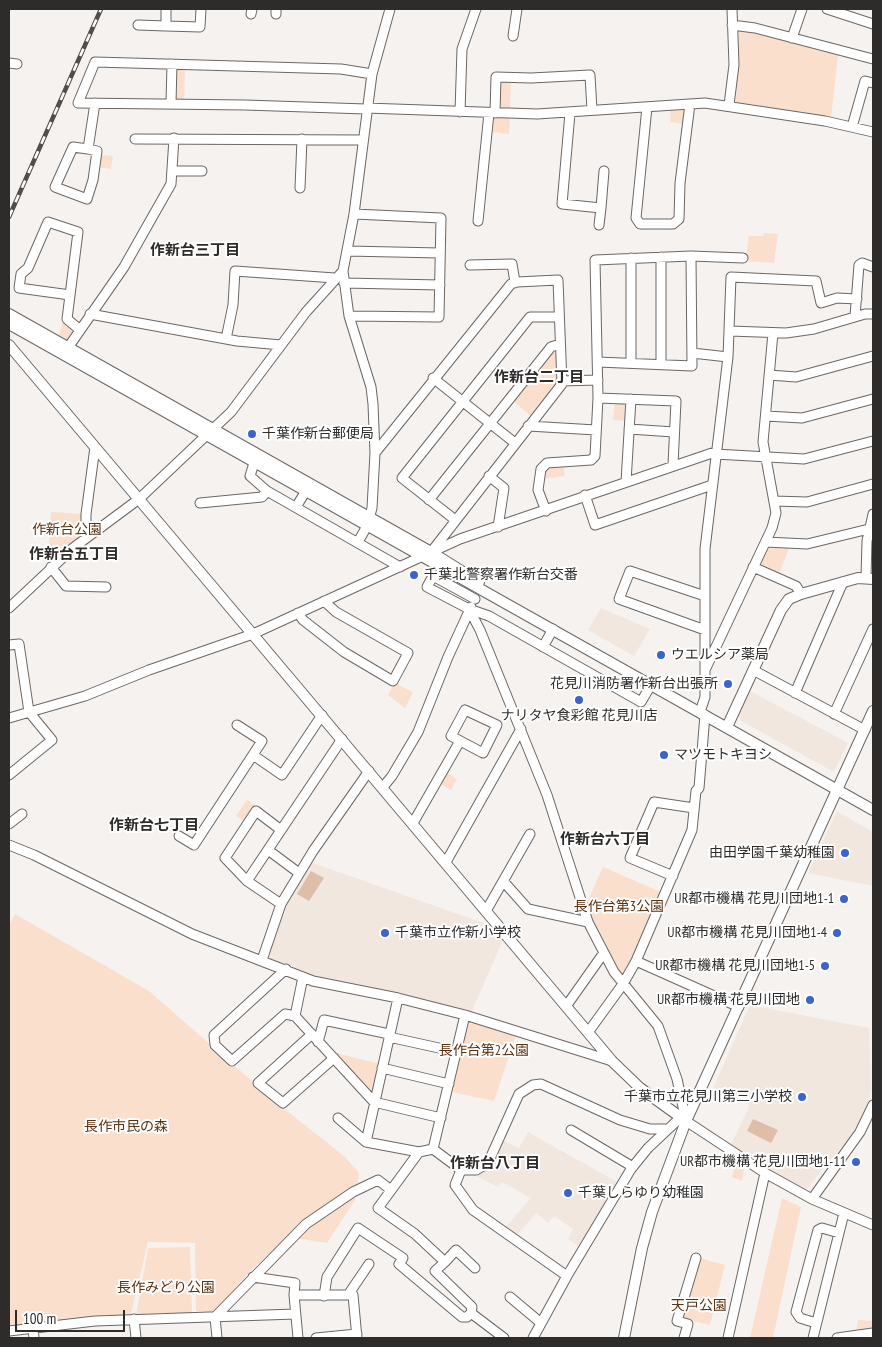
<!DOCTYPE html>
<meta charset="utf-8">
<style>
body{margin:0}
#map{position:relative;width:882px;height:1347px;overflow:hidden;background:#f6f2ef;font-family:"PT Sans Narrow",sans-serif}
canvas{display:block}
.frame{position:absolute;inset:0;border:10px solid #2e2c2b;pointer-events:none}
.scale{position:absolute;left:15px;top:1310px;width:110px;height:22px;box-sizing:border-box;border:2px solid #2e2c2b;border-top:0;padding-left:6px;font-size:15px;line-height:18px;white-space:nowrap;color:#2e2c2b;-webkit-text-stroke:4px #fff;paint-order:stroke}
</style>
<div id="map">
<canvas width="882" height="1347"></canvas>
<div class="frame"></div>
<div class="scale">100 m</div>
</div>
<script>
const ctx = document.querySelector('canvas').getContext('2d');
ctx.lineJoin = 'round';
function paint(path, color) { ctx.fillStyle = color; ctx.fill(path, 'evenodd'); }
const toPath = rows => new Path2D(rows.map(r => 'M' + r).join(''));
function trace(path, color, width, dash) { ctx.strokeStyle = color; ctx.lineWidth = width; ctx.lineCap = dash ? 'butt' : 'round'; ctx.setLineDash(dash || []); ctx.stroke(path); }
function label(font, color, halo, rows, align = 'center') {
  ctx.font = font + ' "PT Sans Narrow","Noto Sans JP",sans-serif'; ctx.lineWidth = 4; ctx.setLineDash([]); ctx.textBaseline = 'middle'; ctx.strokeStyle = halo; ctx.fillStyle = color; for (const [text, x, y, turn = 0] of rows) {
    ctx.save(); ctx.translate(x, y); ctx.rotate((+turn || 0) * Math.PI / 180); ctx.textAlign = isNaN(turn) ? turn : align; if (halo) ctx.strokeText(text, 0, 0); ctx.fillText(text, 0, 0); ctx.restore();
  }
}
const built = toPath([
 [601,608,650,629,634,656,588,630],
 [750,691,848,743,834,772,741,721,739,715],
 [837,811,873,832,873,886,808,873],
 [310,862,492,926,503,940,471,1013,401,993,324,980,267,959,282,909],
 [750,1005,869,1028,871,1090,868,1106,846,1143,825,1166,808,1188,804,1189,730,1146,750,1105,713,1088],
 [528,1132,621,1184,581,1248,568,1239,573,1229,554,1216,548,1223,536,1213,517,1235,513,1236,504,1229,531,1198,502,1182,498,1187,468,1172,479,1171,502,1140,519,1148]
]);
const green = toPath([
 [739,29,838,55,831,118,736,102],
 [177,67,185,68,184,100,175,100,174,69],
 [502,80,511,81,510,110,501,110,499,107,500,83],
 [683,107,687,111,685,124,670,122,671,109],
 [496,116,510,116,509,134,491,132,492,119],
 [100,155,113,156,111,169,98,167],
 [764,233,778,234,774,263,745,261,749,236,763,236],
 [63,320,73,329,71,339,67,340,59,335],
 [551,352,556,354,557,382,532,417,513,401],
 [615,401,624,401,627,404,626,421,613,420],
 [563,465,565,476,543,479,545,469,547,466],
 [51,512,84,514,83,536,48,565],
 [771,545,790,546,779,574,762,566,761,563,768,547],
 [395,683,413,692,405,708,388,695],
 [446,772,457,779,451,790,439,783],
 [247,800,257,807,246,823,236,816],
 [603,867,661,892,624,977,622,978,593,924,586,905],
 [15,914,149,991,283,1108,344,1156,359,1173,355,1200,327,1243,288,1237,253,1268,214,1312,196,1311,195,1243,148,1242,131,1314,9,1327,9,926],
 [474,1022,516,1035,494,1101,452,1092,464,1027],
 [336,1053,381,1064,374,1092,370,1092],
 [736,1158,745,1163,742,1181,732,1177],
 [782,1198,801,1207,773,1338,750,1338],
 [190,1247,192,1314,136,1316,148,1248],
 [699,1258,725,1265,710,1325,681,1318],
 [858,1320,873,1321,873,1338,855,1338]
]);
const water = toPath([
 [311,871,324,878,309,901,297,894],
 [753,1119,778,1130,771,1143,747,1131]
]);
const minor = toPath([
 [166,9,166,26,200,27,201,9],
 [827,9,873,24],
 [251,14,252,9],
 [276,14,276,9],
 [138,25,166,26],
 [732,25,755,28,873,59],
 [513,36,517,9],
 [792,38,802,9],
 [9,63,17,64],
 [171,103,172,64],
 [729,105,734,65,732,9],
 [647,107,636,218,640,224,673,224,679,219,680,183,690,104],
 [366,108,537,114,705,103,825,121,873,132],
 [366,109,245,105,78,103,95,62,341,69,372,74],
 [460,112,462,49,476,9],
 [495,113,496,77,531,78,590,75,592,110],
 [570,113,562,204,601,208,604,171],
 [852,127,865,81,873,83],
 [135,139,363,140],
 [88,149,97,151,93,180,87,199,55,187,73,147,88,149,95,103],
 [172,171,202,171],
 [300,188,302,139],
 [478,221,489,113],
 [599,225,601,208],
 [347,251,440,253],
 [661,257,661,364],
 [631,258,631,363],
 [470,265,512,264,515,282],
 [343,271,349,316,371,387,373,404,375,453,372,508,367,526,358,542],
 [344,283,440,285],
 [70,295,19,288,21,274,28,268,48,222,78,232,67,319,80,330],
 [90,314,237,341,281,345],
 [349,316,439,317,441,218,354,214],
 [855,316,859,265,862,263,873,267],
 [730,331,786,333,814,329,865,314,873,314],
 [226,339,233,305,235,271,335,278],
 [65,352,124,267,171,184,174,138],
 [692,353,728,357],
 [598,362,692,366,691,256],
 [769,375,796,377,873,356],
 [433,378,515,443],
 [561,381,598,380],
 [598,398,676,401,673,465],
 [766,416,802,418,873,399],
 [528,426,596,430],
 [629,429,674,432],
 [375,453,511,284,517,282,558,280,562,384,432,551],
 [715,454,804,459,873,441],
 [254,463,250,476,267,491,400,567],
 [489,476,504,488,498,527],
 [626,482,631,399],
 [585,495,595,525,712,485],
 [429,500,551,347,560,344],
 [774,501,807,502,873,484],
 [200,503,262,497,267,491],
 [296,507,309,486],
 [546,511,538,490,541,469,547,463,591,460,595,456,598,398,595,260,691,256,743,258],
 [454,519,402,478,530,317,558,317],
 [86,538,86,514,95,447],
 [766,542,807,544,869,529],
 [51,567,66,586,106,587],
 [753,567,796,586,801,594],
 [866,577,867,541,873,514],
 [475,599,433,576,427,587,469,609,489,616,641,702,651,685],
 [9,608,73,548,139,499,231,412,306,312,343,271,354,214,372,74,390,9],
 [469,609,480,630,547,795,588,922,614,972,658,1026,677,1079,686,1121,765,1173,812,1199,873,1225],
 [298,613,303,620,344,652,393,681,408,653,336,612,324,601],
 [705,630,619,599,630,571,705,596],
 [9,645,19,644,29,712,52,740,9,775],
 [543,647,553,629],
 [705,670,705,549,728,357,731,277,816,281,821,303,837,298,857,299],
 [753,670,865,730],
 [795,693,843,582],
 [465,710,497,725,483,753,451,736,465,710],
 [700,712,705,697,705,670,772,528,776,513,763,442,773,333],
 [834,714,873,629],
 [9,718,85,696,149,670,253,634,460,539,715,452],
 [253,755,282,775,322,715],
 [383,787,392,776,418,732,448,657,471,607],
 [413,823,460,741],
 [9,824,22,814],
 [179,836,194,845,262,741,237,725],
 [9,845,34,855,192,934,313,981,398,998,465,1015,612,1061],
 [268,850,299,873],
 [446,862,521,729],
 [673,876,630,858,654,802,694,808],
 [247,881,342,739],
 [504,882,528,909,588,922],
 [281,904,247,881,225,858,256,811,281,830],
 [486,911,530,834],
 [262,960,281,904,313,851,369,771],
 [636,961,739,1007],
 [286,969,214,1035,215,1045,232,1061,285,1014,295,1016],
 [303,977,295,1016,374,1102,441,1118],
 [567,1005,603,954],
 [465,1015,433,1149,419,1152,378,1208,415,1234,445,1262,435,1271,472,1307,471,1313,504,1338],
 [589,1031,623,984,636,961,692,830,696,791,699,788,705,715],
 [312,1034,258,1083,283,1103,334,1058],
 [389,1037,457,1052],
 [318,1042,324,1020,389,1034],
 [382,1068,449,1084],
 [338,1118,366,1142,419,1152],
 [571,1130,633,1167],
 [366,1142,398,998],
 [433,1149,461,1170,455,1185,473,1210,567,1276],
 [461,1170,476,1170,488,1163,519,1094,533,1085,541,1084,620,1120,650,1129,668,1129],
 [812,1199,860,1132,873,1105],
 [445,1262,456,1250,475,1268],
 [253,1277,295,1283,294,1295,298,1338],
 [294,1295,353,1295,357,1338],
 [348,1295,369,1264],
 [324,1296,327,1277,358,1228,403,1258,399,1264,462,1317,467,1317,471,1313],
 [510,1297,541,1323],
 [134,1319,136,1338],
 [816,1323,800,1318,796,1312,818,1230,822,1228,839,1233],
 [33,1328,34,1338],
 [9,1331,95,1321,295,1314],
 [217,1338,215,1317,306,1224,353,1192,378,1180,391,1190],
 [316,1338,357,1334],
 [533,1338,567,1276,631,1169,648,1148,680,1118],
 [684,1338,688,1324,677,1321,696,1258],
 [728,1338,765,1173],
 [813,1338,844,1213],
 [837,1338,873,1333]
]);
const tertiary = toPath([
 [9,314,431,552,479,582],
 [9,324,873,810],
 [9,345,612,1061,640,1088,686,1121],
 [727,727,781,610,789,599,801,594,858,578,873,579],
 [624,1338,642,1248,652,1212,686,1121,873,711]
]);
const rail = toPath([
 [9,217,101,9]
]);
const markers = [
 [252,434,5,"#3a62d3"],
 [414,575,5,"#3a62d3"],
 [661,655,5,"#3a62d3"],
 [728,684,5,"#3a62d3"],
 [579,700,5,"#3a62d3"],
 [664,755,5,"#3a62d3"],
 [845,853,5,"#3a62d3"],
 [844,899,5,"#3a62d3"],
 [385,933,5,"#3a62d3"],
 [837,933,5,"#3a62d3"],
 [825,966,5,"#3a62d3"],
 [810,1000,5,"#3a62d3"],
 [802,1097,5,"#3a62d3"],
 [856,1162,5,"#3a62d3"],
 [568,1193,5,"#3a62d3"]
];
const poiNames = [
 ["千葉作新台郵便局",262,434,"left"],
 ["千葉北警察署作新台交番",424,575,"left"],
 ["ウエルシア薬局",671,655,"left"],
 ["花見川消防署作新台出張所",718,684],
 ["ナリタヤ食彩館 花見川店",579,716,"center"],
 ["マツモトキヨシ",674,755,"left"],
 ["由田学園千葉幼稚園",835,853],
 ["UR都市機構 花見川団地1-1",834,899],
 ["千葉市立作新小学校",395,933,"left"],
 ["UR都市機構 花見川団地1-4",827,933],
 ["UR都市機構 花見川団地1-5",815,966],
 ["UR都市機構 花見川団地",800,1000],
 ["千葉市立花見川第三小学校",792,1097],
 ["UR都市機構 花見川団地1-11",846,1162],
 ["千葉しらゆり幼稚園",578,1193,"left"]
];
const parkNames = [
 ["作新台公園",67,530],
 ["長作台第3公園",619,907],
 ["長作台第2公園",484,1051],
 ["長作市民の森",126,1127],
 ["長作みどり公園",166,1288],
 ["天戸公園",699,1306]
];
const neighbourhoodNames = [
 ["作新台三丁目",195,251],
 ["作新台二丁目",539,378],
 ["作新台五丁目",74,555],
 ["作新台七丁目",154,826],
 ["作新台六丁目",605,840],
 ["作新台八丁目",495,1164]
];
paint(built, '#f2e7df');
paint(green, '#fadfcd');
paint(water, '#dfbea8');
trace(minor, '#6b6765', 11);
trace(tertiary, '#6b6765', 12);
trace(minor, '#fff', 9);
trace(tertiary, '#fff', 10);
trace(rail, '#504e4d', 4.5);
trace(rail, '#fff', 2.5, [8]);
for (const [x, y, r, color] of markers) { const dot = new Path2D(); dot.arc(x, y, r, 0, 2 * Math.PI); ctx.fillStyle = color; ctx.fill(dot); trace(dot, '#fff', 2); }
label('14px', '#2e2c2b', '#fff', poiNames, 'right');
label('14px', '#5d310e', '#fff', parkNames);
label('bold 15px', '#2e2c2b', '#fff', neighbourhoodNames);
</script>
